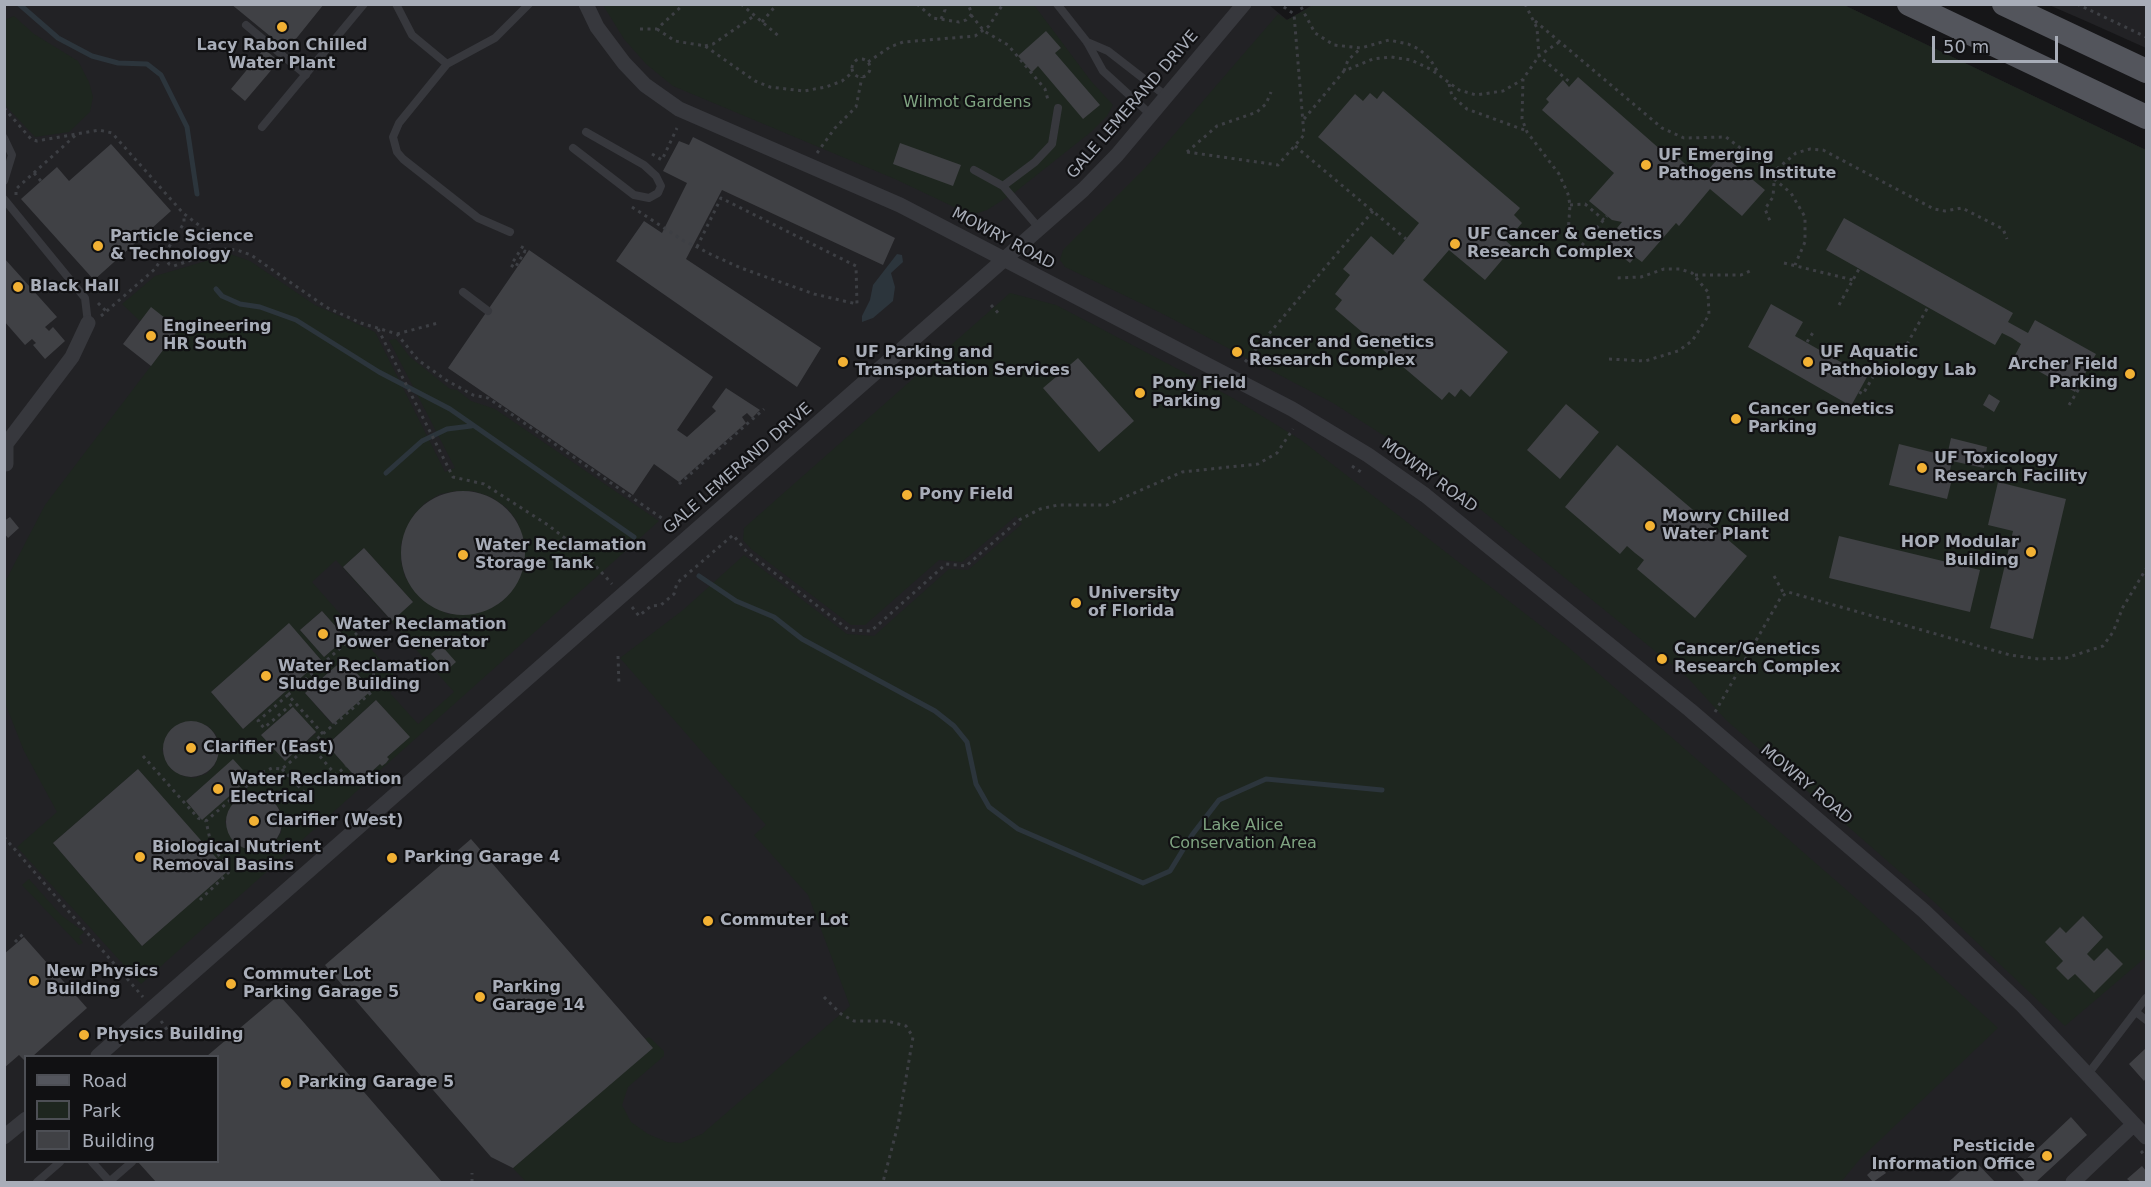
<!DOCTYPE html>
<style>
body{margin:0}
#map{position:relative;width:2151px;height:1187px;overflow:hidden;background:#161618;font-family:"DejaVu Sans",sans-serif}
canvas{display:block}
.frame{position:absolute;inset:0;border:6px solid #a8adb8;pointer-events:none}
.legend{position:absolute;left:24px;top:1055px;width:195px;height:108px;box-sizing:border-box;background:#111113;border:2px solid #4d4f55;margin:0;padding:8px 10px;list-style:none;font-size:18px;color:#a8adb8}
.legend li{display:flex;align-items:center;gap:12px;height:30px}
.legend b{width:30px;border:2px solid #4d4f55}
.scale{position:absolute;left:1932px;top:36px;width:126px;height:27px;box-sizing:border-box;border:3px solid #a8adb8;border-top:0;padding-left:8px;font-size:18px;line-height:21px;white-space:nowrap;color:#a8adb8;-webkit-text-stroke:4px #111113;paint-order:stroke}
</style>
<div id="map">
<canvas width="2151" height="1187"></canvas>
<div class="frame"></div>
<ul class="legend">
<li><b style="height:8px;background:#53555c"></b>Road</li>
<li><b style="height:16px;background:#1e261f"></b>Park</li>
<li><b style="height:16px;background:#404145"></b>Building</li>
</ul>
<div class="scale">50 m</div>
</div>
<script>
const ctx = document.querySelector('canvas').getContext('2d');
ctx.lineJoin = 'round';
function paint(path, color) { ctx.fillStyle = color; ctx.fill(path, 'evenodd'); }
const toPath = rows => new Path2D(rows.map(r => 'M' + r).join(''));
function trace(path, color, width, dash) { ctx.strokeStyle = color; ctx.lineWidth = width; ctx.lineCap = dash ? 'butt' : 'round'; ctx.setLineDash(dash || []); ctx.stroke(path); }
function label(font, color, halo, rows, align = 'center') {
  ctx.font = font + ' "DejaVu Sans",sans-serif'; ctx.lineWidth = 4.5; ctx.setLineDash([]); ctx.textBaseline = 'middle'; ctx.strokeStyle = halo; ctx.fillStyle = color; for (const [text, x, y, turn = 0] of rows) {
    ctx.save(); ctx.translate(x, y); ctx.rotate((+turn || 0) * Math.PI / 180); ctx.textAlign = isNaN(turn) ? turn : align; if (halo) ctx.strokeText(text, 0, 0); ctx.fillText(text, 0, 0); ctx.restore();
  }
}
const built = toPath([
 [1268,4,1287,20,1314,4,1844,5,2146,150,2146,1182,5,1182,5,5],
 [26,1056,218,1056,218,1162,26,1162],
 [2049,5,2146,5,2146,48,2088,22]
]);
const green = toPath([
 [603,5,1034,5,1091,81,1113,105,1107,116,1091,132,1014,193,987,210,971,215,895,179,673,86,646,64,624,39],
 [1314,5,1844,5,2146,150,2146,957,2065,1026,1932,900,1726,720,1687,677,1411,453,1333,403,1159,312,1065,267,1060,260,1063,250,1146,167,1278,14,1287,20],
 [14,16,34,34,78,61,89,82,93,97,90,112,69,132,35,137,5,105,5,20],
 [230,254,250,261,315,305,375,332,445,472,455,468,389,340,396,339,410,357,450,389,457,390,471,401,495,409,659,521,141,984,17,847,57,812,24,751,5,703,5,582,45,505,179,329,151,308,140,321,122,304,155,276],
 [456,491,473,491,491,497,507,508,517,521,525,548,523,570,511,592,501,602,475,614,448,614,424,601,405,577,401,561,401,544,413,516,425,503,440,494],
 [364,548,413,602,391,621,343,567],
 [336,560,454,692,418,724,390,693,401,683,312,582],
 [322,611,345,638,324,657,300,630],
 [289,624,321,660,243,729,211,692],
 [344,659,371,690,332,724,305,693],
 [376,700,409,737,387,757,389,760,383,765,380,764,360,782,327,745],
 [293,707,316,733,285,761,261,735],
 [190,721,208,726,216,735,220,747,215,765,206,774,194,778,183,776,171,769,162,750,171,729],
 [233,760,249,778,202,819,186,801],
 [138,769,227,871,142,946,53,843],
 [252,794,270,799,279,808,282,820,281,833,274,843,257,851,246,849,234,842,225,822,233,802],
 [1010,293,1056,305,1231,397,1301,440,1567,646,1858,900,1998,1028,1860,1159,1841,1182,526,1182,513,1168,652,1048,645,1039,649,1037,664,1051,664,1056,628,1087,622,1105,631,1122,648,1134,667,1142,681,1143,702,1134,850,1006,808,895,754,835,766,825,620,658,683,610,744,555,847,634,874,636,949,569,968,570,1022,524,1016,516,962,562,939,560,865,625,851,625,751,549,743,540,744,528],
 [29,879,61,915,84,932,79,937,83,943,79,945,22,885]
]);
const water = toPath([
 [897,254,902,255,903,262,891,273,895,287,893,301,873,318,862,322,862,316,870,300,873,285]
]);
const stream = toPath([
 [19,4,58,38,92,56,118,63,147,64,161,75,187,127,197,194],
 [216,289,222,296,240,304,260,307,296,320,379,372,450,409,634,537],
 [386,473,422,441,447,429,471,426],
 [699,576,736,601,774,617,802,639,935,711,954,726,967,742,976,784,989,807,1018,829,1143,883,1170,871,1192,835,1219,800,1266,779,1382,790]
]);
const building = toPath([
 [231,4,324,4,287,50],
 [1046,31,1061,48,1055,53,1100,105,1083,119,1038,66,1032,72,1018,56],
 [264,49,279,61,245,101,231,89],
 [1578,77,1670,158,1674,154,1701,178,1722,154,1765,190,1742,216,1710,189,1679,226,1676,223,1642,262,1635,257,1630,263,1610,247,1613,244,1608,239,1622,222,1612,220,1589,201,1614,173,1542,110,1549,102,1546,99,1563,80,1569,87],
 [1383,91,1520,208,1514,215,1522,223,1506,241,1513,247,1485,280,1449,250,1423,280,1508,352,1470,397,1461,389,1455,397,1449,392,1442,400,1335,309,1342,300,1335,294,1350,275,1343,269,1371,236,1393,255,1419,223,1318,137,1355,94,1363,101,1370,93,1377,99],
 [693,137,895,238,883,265,722,190,686,259,821,348,797,387,616,261,644,221,662,233,687,183,663,171,679,141,689,145],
 [900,143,961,165,953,186,893,164],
 [111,144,171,211,94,280,21,199,57,167,69,181],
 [1844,218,2013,313,2008,322,2028,333,2035,320,2096,354,2075,392,2014,357,2021,344,2012,338,2002,333,1995,345,1826,250],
 [529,250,713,377,677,430,687,437,716,411,712,407,726,388,760,410,752,418,747,413,742,417,746,423,679,482,654,464,633,495,448,368],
 [4,258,57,317,45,327,49,331,53,327,65,341,45,359,33,345,36,343,32,339,25,345,4,321],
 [1771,304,1803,322,1795,336,1867,377,1851,406,1748,347],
 [151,307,179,329,151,366,123,344],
 [1078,358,1134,421,1099,452,1043,388],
 [1989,394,2000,401,1994,412,1983,405],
 [1566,404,1599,432,1560,479,1527,450],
 [1951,438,1987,447,1984,468,1952,461,1949,475,1953,475,1947,499,1889,485,1899,444,1947,456],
 [1617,445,1747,556,1695,618,1637,569,1644,560,1635,553,1627,546,1620,554,1565,507],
 [1998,482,2066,499,2033,639,1990,628,2013,531,1988,525],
 '401 553a62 62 0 1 1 124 0a62 62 0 1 1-124 0Z',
 [10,517,19,528,8,538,4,533,4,521],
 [1839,536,1980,570,1970,612,1829,578],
 [364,548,413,602,392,621,343,567],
 [322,611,346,638,324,657,300,630],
 [289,623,321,660,243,729,211,692],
 [441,645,456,662,446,671,431,654],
 [344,659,372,690,333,724,305,693],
 [376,700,410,737,387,757,389,759,386,763,382,766,380,764,360,782,327,745],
 [293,707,316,732,285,761,261,735],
 '163 749a28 28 0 1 1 56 0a28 28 0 1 1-56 0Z',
 [233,759,250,778,202,820,186,801],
 [138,769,228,871,142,946,53,843],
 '226 822a28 28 0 1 1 56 0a28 28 0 1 1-56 0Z',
 [471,839,653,1048,513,1168,491,1157,325,965],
 [2083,916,2103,937,2087,954,2094,961,2107,948,2123,964,2094,993,2075,974,2068,980,2056,968,2063,961,2045,942,2060,927,2066,933],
 [24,937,87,1008,33,1056,26,1056,26,1062,19,1055,4,1068,4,954],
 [279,995,299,1017,442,1182,156,1182,138,1162,218,1162,218,1056,207,1056],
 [2146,1048,2146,1078,2144,1081,2129,1064],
 [2071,1117,2087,1135,2036,1182,2021,1182,2024,1180,2015,1170],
 [1973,1159,1995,1182,1948,1182,1953,1178],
 [1879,1164,1886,1173,1873,1182,1867,1175],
 [2142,1166,2146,1171,2146,1182,2131,1182,2127,1179]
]);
const path = toPath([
 [741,4,781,38],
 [917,4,933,18,959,22,966,20,972,14,968,4],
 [1525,4,1537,28,1539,56,1523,79,1522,119,1527,132,1559,174,1568,194,1570,205,1567,249],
 [2077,4,2146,37],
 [1301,7,1315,33,1334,45,1361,48,1389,40,1408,44,1419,49,1430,59,1439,74],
 [971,15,984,31,1008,45,1045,89,1048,100],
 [941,19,945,10,943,4],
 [1535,21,1662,128,1684,138,1726,137,1765,167,1774,183,1773,197,1765,209,1770,221],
 [762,22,777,4],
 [640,29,657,29,684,4],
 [657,29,675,41,705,46,755,81,770,87,804,91,826,87,842,81,853,72],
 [1559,42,1539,56,1572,84],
 [705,46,713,44,754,16],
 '852 68a9 9 0 1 1 18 0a9 9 0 1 1-18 0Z',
 [868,62,890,47,903,42,975,36,989,26,1003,4],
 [1344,71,1348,60,1360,49],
 [1449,84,1452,96,1467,109,1527,131],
 [4,108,31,139,37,141,99,130,112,133,183,213,200,226,207,234,212,253],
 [1304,119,1344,71,1373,59,1391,57,1411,60,1432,70,1459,90,1476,95,1503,91,1522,80],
 [1295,146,1406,239],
 [1187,152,1278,165,1304,135,1294,14,1281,5],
 [1187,152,1217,126,1257,112,1266,104,1271,92],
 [817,153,835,128,856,107,862,77],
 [652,154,662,160,677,128],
 [34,173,41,181],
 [1771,174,1796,153,1810,149,1823,150,1934,209,1945,211,1962,208,2003,229,2007,239],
 [1774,179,1791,193,1805,217,1805,242,1795,265],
 [16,195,16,189,78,133],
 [1570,205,1585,204,1604,220],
 [632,207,684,241,697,247,712,255,741,268,814,294,857,304,856,266,721,198,697,247],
 [523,246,511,265,515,268,525,251,527,253],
 [1577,251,1607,216],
 [164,256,169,264,174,266,223,249,237,250,251,255,326,307,361,323,397,334,418,360,446,380,473,395,488,398,666,521],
 [1784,263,1853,280],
 [1695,275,1741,275,1750,271],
 [98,303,107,312],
 [991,305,999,314],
 [1839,305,1859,269],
 [101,316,155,269,184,223,184,215],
 [378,329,453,477,484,484,548,525,584,553,612,584],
 [397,334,438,323],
 [1807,342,1814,331],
 [1907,344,1928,307],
 [1609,359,1645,361,1678,351,1692,341,1709,315,1708,292,1692,273,1680,269,1664,269,1641,277,1616,278],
 [1245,362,1373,211],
 [1859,392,1863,394,1873,377],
 [2069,405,2080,387,2078,386],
 [1352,466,1364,474],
 [679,484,764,409],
 [1774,576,1784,594],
 [632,607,639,616,651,606,661,605,674,594,677,583,733,535,747,552,849,630,871,631,946,564,966,566,1019,520,1040,509,1058,505,1107,505,1182,472,1258,464,1277,453,1293,429],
 [618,656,619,685],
 [288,695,258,721,264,728,294,702],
 [1715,712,1781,597,1788,592,2010,655,2039,659,2066,658,2103,646,2113,632,2123,607,2146,569],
 [323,734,288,695,357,633],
 [310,745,336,775,346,766],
 [143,756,198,818,206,821],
 [282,769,306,794],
 [4,837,143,997],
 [200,900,230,871,211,844,206,821,263,772,272,768,282,769,374,690,372,687,376,654],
 [15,942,24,933],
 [824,997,841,1014,854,1021,887,1021,906,1026,913,1037,898,1125,883,1182],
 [161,1021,168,1031],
 [2141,1151,2146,1157],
 [472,1182,472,1173]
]);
const service = toPath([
 [396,4,412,35,447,64],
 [1057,4,1087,42,1103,71,1150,114],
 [246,25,306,75],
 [1087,42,1108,51,1166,96],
 [262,127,364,4],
 [4,138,12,155,4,181],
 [573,148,634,195,649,198,658,193,661,186,656,176,644,165,586,132],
 [974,170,1003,186,1039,228],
 [1003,186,1035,162,1052,144,1058,108],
 [4,199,85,298,88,323],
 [510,232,478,218,403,159,397,152,393,137,399,123,447,64,495,38,529,4],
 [463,292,488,311],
 [2136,1012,2146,1020],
 [2088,1074,2146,998],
 [92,1162,110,1182],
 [37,1182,60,1162],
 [109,1182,132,1162]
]);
const minor = toPath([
 [586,4,597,27,624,63,645,85,679,109,900,205,1292,409,1368,455,1425,495,1690,710,1924,911,2023,1006,2146,1137],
 [6,464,6,444,72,357,88,323],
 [98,1056,1083,190,1117,155,1244,4],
 [4,1137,26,1119],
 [2073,1182,2134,1124]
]);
const primary = toPath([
 [1909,4,2146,117],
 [2004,4,2146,71]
]);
const markers = [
 [282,27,6,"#f2b134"],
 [1646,165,6,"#f2b134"],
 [1455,244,6,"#f2b134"],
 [98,246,6,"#f2b134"],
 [18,287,6,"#f2b134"],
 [151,336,6,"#f2b134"],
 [1237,352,6,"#f2b134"],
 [843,362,6,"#f2b134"],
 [1808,362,6,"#f2b134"],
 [2130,374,6,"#f2b134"],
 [1140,393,6,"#f2b134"],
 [1736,419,6,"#f2b134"],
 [1922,468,6,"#f2b134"],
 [907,495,6,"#f2b134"],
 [1650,526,6,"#f2b134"],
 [2031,552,6,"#f2b134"],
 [463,555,6,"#f2b134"],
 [1076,603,6,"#f2b134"],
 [323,634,6,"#f2b134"],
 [1662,659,6,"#f2b134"],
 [266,676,6,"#f2b134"],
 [191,748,6,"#f2b134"],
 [218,789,6,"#f2b134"],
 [254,821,6,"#f2b134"],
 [140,857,6,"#f2b134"],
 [392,858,6,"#f2b134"],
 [708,921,6,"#f2b134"],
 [34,981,6,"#f2b134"],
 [231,984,6,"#f2b134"],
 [480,997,6,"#f2b134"],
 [84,1035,6,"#f2b134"],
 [286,1083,6,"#f2b134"],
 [2047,1156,6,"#f2b134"]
];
const poiNames = [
 ["Lacy Rabon Chilled",282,46,"center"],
 ["Water Plant",282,64,"center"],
 ["UF Emerging",1658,156],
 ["Pathogens Institute",1658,174],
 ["UF Cancer & Genetics",1467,235],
 ["Research Complex",1467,253],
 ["Particle Science",110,237],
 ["& Technology",110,255],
 ["Black Hall",30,287],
 ["Engineering",163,327],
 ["HR South",163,345],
 ["Cancer and Genetics",1249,343],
 ["Research Complex",1249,361],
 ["UF Parking and",855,353],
 ["Transportation Services",855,371],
 ["UF Aquatic",1820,353],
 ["Pathobiology Lab",1820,371],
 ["Archer Field",2118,365,"right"],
 ["Parking",2118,383,"right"],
 ["Pony Field",1152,384],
 ["Parking",1152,402],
 ["Cancer Genetics",1748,410],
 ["Parking",1748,428],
 ["UF Toxicology",1934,459],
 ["Research Facility",1934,477],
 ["Pony Field",919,495],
 ["Mowry Chilled",1662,517],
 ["Water Plant",1662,535],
 ["HOP Modular",2019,543,"right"],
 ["Building",2019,561,"right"],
 ["Water Reclamation",475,546],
 ["Storage Tank",475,564],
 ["University",1088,594],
 ["of Florida",1088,612],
 ["Water Reclamation",335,625],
 ["Power Generator",335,643],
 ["Cancer/Genetics",1674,650],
 ["Research Complex",1674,668],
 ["Water Reclamation",278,667],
 ["Sludge Building",278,685],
 ["Clarifier (East)",203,748],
 ["Water Reclamation",230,780],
 ["Electrical",230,798],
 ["Clarifier (West)",266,821],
 ["Biological Nutrient",152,848],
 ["Removal Basins",152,866],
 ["Parking Garage 4",404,858],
 ["Commuter Lot",720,921],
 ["New Physics",46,972],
 ["Building",46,990],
 ["Commuter Lot",243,975],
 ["Parking Garage 5",243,993],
 ["Parking",492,988],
 ["Garage 14",492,1006],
 ["Physics Building",96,1035],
 ["Parking Garage 5",298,1083],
 ["Pesticide",2035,1147,"right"],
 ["Information Office",2035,1165,"right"]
];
const parkNames = [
 ["Wilmot Gardens",967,103],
 ["Lake Alice",1243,826],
 ["Conservation Area",1243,844]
];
const streetNames = [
 ["GALE LEMERAND DRIVE",1133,105,-49],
 ["MOWRY ROAD",1003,239,28],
 ["GALE LEMERAND DRIVE",738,469,-41],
 ["MOWRY ROAD",1429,476,36],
 ["MOWRY ROAD",1806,785,40]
];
paint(built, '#222225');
paint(green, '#1e261f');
paint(water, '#2c353c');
trace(stream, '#2c353c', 5);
paint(building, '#404145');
trace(path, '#3d3f44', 3, [3, 4.5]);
trace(service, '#37383d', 8);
trace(minor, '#37383d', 15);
trace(primary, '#53555c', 24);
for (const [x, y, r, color] of markers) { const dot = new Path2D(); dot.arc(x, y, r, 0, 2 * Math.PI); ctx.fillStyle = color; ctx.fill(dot); trace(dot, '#111113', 2); }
label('bold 16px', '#a8adb8', '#111113', poiNames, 'left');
label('16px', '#7fa381', '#111113', parkNames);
label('16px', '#a8adb8', '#111113', streetNames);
</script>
